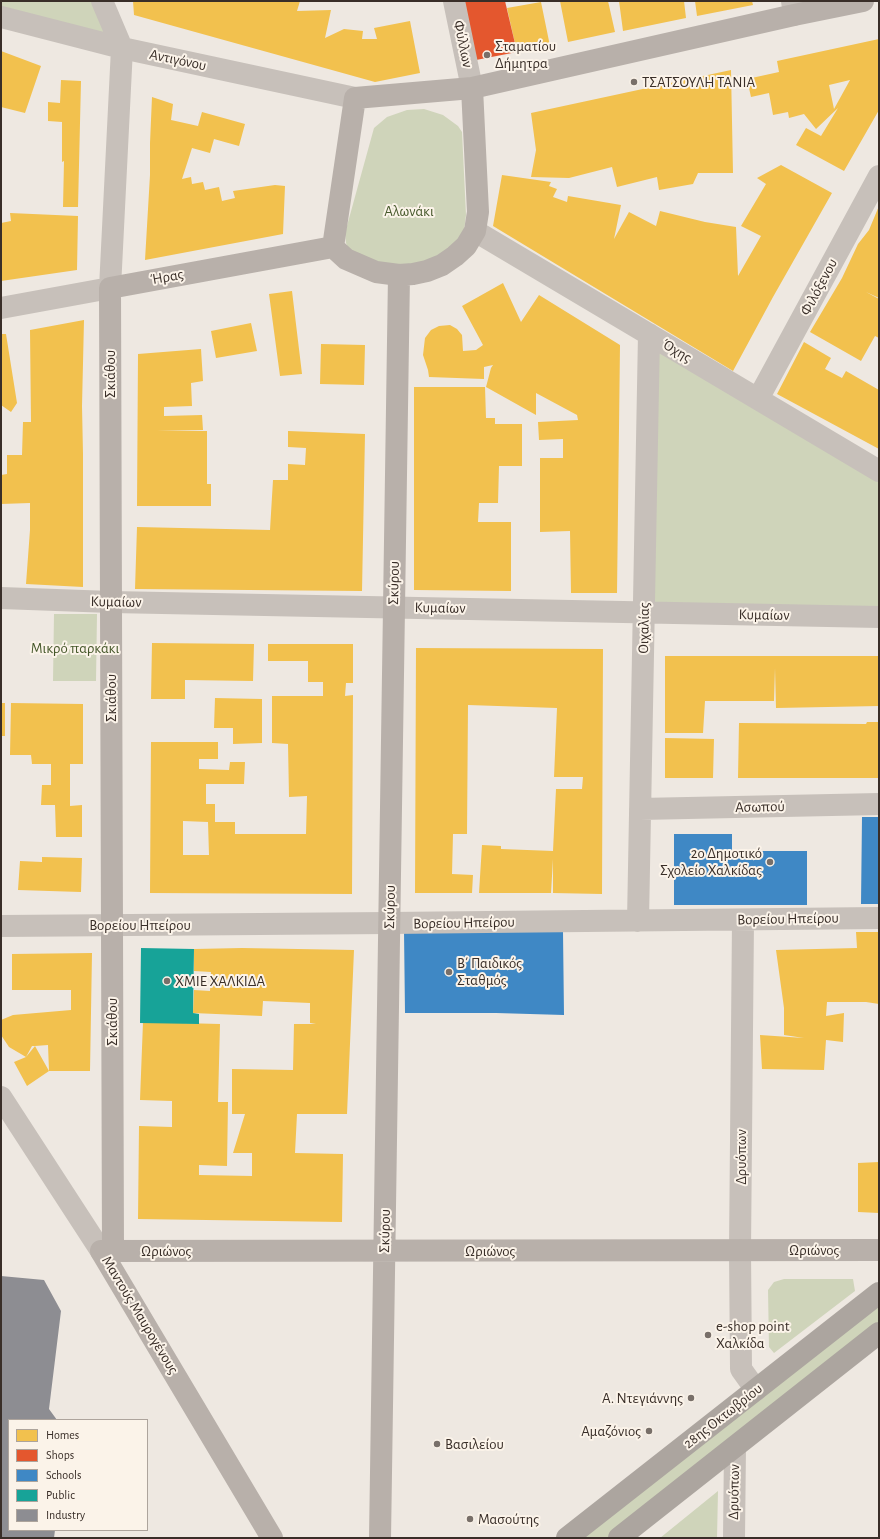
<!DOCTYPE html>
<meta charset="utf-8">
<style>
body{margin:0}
#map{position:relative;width:880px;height:1539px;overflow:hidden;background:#eee8e1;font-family:"Alegreya Sans",sans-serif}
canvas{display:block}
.frame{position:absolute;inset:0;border:2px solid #392e28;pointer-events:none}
.legend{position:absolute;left:8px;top:1419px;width:140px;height:112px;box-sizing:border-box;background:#fbf3e9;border:1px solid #ada49c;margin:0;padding:5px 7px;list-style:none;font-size:12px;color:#392e28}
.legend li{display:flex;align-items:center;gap:8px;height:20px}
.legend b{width:20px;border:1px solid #ada49c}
</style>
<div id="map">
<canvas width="880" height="1539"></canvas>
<div class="frame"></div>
<ul class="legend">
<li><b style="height:11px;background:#f2c14e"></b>Homes</li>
<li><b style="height:11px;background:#e4572e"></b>Shops</li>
<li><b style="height:11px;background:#3f88c5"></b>Schools</li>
<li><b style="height:11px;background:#17a398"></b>Public</li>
<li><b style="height:11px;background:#8d8d92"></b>Industry</li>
</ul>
</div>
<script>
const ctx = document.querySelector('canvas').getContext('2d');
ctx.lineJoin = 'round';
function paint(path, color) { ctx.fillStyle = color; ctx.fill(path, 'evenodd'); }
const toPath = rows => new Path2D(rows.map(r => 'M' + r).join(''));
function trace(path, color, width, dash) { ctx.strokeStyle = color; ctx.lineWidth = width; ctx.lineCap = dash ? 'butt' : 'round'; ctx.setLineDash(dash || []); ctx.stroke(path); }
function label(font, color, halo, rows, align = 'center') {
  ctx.font = font + ' "Alegreya Sans",sans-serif'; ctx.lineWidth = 4; ctx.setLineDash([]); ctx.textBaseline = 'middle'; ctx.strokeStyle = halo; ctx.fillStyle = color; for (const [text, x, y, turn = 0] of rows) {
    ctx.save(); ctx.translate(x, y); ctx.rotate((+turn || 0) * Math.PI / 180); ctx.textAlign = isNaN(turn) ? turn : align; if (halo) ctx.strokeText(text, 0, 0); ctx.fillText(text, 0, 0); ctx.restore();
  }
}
const green = toPath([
 [1,1,102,1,122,48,1,17],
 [424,109,443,115,458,126,462,132,466,215,464,231,450,253,401,271,350,253,346,243,345,233,374,128,387,117,407,110],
 [649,334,879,471,879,617,644,612],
 [54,614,97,614,96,681,53,681],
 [784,1279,853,1279,855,1291,774,1353,769,1347,768,1290,774,1282],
 [879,1293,879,1333,619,1538,567,1538],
 [718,1491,717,1538,660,1538]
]);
const homes = toPath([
 [133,1,300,1,297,11,331,10,325,38,344,29,363,31,362,39,377,39,374,28,410,21,420,73,375,82,134,15],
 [560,1,608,1,615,32,568,42],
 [619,1,684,1,686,18,623,31],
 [695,1,752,1,753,5,697,16],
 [541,2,550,46,517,52,507,8],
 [879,39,879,110,844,171,796,145,806,128,821,136,838,108,816,129,804,114,789,118,788,112,773,115,769,93,751,97,747,79,779,72,777,61],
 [850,80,834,109,829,85],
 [1,51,41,66,25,113,1,107],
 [731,70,733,173,698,173,693,184,659,190,657,177,617,187,612,167,569,178,531,177,536,150,531,113],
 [61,80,81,81,78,207,63,207,64,161,62,162,62,122,48,121,48,102,60,103],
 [152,97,173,104,171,120,198,126,202,112,245,124,239,146,214,139,210,153,192,148,182,179,191,177,192,184,203,182,205,190,219,187,222,201,235,198,233,191,275,185,285,186,283,234,145,260,150,175,150,143],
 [781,165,832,193,773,297,733,371,493,226,502,175,551,182,549,186,557,189,553,197,567,202,568,196,621,205,614,239,629,212,656,226,660,211,705,222,736,227,738,276,761,236,741,226,766,184,757,178],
 [879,206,879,298,866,292,879,299,879,338,875,336,861,361,810,332,842,278,858,244,869,230],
 [10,213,78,216,77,270,1,281,1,223,11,221],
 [503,283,521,322,539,295,620,345,617,593,571,593,570,531,540,532,540,458,563,458,563,439,539,440,538,422,578,420,577,415,536,393,536,415,486,387,491,368,493,365,484,367,484,379,429,377,428,370,423,355,425,338,431,330,439,326,450,325,457,329,462,335,463,351,476,350,483,345,462,306],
 [292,291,302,374,280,376,269,294],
 [84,320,82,406,83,454,83,587,26,584,30,530,30,503,1,504,1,475,7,474,7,455,22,455,23,422,31,422,30,330],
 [251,323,257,351,216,358,211,331],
 [1,334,6,334,17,403,11,412,1,405],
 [804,342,831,358,825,369,842,378,846,371,879,390,879,449,777,394],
 [321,344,365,345,364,385,320,384],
 [201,349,203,381,191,383,192,406,164,407,164,416,202,415,203,430,157,431,207,431,207,484,211,484,211,506,137,506,138,354],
 [414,387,485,387,486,418,495,418,495,424,522,424,522,466,499,466,498,503,479,503,478,522,511,522,511,591,414,590],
 [288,431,365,434,362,591,135,589,137,527,270,530,273,480,288,480,288,464,305,465,306,448,288,447],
 [152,643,254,644,253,681,185,680,185,699,151,699],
 [268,644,353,644,353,683,346,683,345,696,353,695,352,894,150,893,151,742,218,742,218,759,199,759,199,769,229,770,230,762,245,762,244,784,206,784,206,804,215,804,215,822,235,822,235,834,306,834,307,796,289,797,288,744,272,743,272,696,323,696,323,682,308,682,308,661,268,661],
 [183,821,208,822,209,855,183,855],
 [416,648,603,649,602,894,553,893,553,859,551,893,479,893,482,845,501,846,501,849,553,851,556,789,582,789,583,777,554,777,557,708,468,705,467,834,453,834,452,874,473,875,472,893,415,893],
 [665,656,879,656,879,706,776,708,775,668,774,701,705,701,703,733,665,733],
 [215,698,262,699,262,743,233,744,233,728,214,728],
 [1,703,5,703,5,736,1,736],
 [11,703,83,704,83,764,70,764,70,806,82,805,82,837,56,837,55,805,41,805,42,785,51,785,51,764,32,764,31,755,10,755],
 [867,722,879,722,879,778,738,778,739,723,866,724],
 [665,738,714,739,713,778,665,778],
 [42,857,82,858,81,892,18,890,20,861,42,862],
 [856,932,879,932,879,1004,866,1002,827,1002,826,1016,844,1013,843,1042,826,1040,824,1070,762,1069,760,1035,804,1038,784,1035,784,1008,776,950,857,948],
 [242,948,354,950,347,1114,297,1114,295,1153,343,1154,342,1222,138,1219,139,1126,172,1127,172,1101,140,1100,143,1022,220,1024,218,1102,228,1102,227,1166,199,1165,199,1175,252,1176,252,1153,233,1153,245,1114,232,1114,232,1069,293,1070,294,1024,316,1024,310,1023,310,1003,263,1001,262,1016,193,1013,194,990,210,991,211,972,194,971,194,949],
 [92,953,90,1071,49,1071,48,1045,35,1046,32,1046,26,1057,35,1046,49,1071,27,1086,14,1062,26,1057,9,1047,1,1035,1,1020,13,1015,71,1010,71,990,12,990,12,954],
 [879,1162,879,1213,858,1212,858,1163]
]);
const shops = toPath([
 [461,1,505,1,517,52,476,60]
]);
const schools = toPath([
 [862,817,879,817,879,904,861,904],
 [674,834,732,834,732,851,807,851,807,905,674,905],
 [404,931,563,932,564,1015,496,1013,405,1013]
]);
const public = toPath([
 [141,948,194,949,193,1013,199,1014,199,1024,140,1023]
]);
const industry = toPath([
 [1,1276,44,1280,61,1311,49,1409,57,1420,9,1420,9,1530,55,1530,54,1538,1,1538]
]);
const street = toPath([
 [454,1,472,88],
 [792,1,794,15],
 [1,17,122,48,355,98],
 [475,231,879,471],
 [1,308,110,288,122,48,102,1],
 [758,399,879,176],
 [1,598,111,602,879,617],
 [640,809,879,804],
 [743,920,740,1250,741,1369,756,1390],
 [638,921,649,334],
 [1,926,389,923,879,918],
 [1,1097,101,1251],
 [734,1538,735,1447]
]);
const secondary = toPath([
 [472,88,478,212,475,231,466,246,455,256,442,265,427,271,413,274,399,275,376,272,346,259,333,247,355,98,472,88,794,15,863,1],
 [101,1251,879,1250],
 [101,1251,272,1538],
 [113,1251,110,288,333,247],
 [380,1538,399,275]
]);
const primary = toPath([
 [567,1538,879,1293],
 [619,1538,879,1333]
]);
const markers = [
 [487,55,4,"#786f69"],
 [634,82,4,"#786f69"],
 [770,862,4,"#786f69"],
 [449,972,4,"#786f69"],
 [167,981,4,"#786f69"],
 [708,1335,4,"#786f69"],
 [691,1398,4,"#786f69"],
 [649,1431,4,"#786f69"],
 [437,1444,4,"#786f69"],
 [470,1519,4,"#786f69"]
];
const streetNames = [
 ["Φύλλων",463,44,78],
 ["Αντιγόνου",178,60,12],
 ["Ήρας",167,277,-10],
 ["Φιλόξενου",819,287,-62],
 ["Όχης",677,351,31],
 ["Σκιάθου",110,374,-90],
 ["Σκύρου",394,583,-89],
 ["Κυμαίων",116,602,1],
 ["Κυμαίων",440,608,1],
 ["Κυμαίων",764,615,1],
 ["Οιχαλίας",644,628,-89],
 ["Σκιάθου",111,698,-90],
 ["Ασωπού",760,807,-1],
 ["Σκύρου",390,907,-89],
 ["Βορείου Ηπείρου",788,919,-1],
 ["Βορείου Ηπείρου",464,923,-1],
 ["Βορείου Ηπείρου",140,925],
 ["Σκιάθου",112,1022,-90],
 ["Δρυόπων",741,1157,-90],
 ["Σκύρου",385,1231,-89],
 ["Ωριώνος",814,1250],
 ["Ωριώνος",166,1251],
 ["Ωριώνος",490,1251],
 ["Μαντούς Μαυρογένους",140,1315,59],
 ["28ης Οκτωβρίου",723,1416,-38],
 ["Δρυόπων",734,1492,-89]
];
const poiNames = [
 ["Σταματίου",495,46],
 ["Δήμητρα",495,63],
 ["ΤΣΑΤΣΟΥΛΗ ΤΑΝΙΑ",642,82],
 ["2ο Δημοτικό",762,853,"right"],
 ["Σχολείο Χαλκίδας",762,870,"right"],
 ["Β΄ Παιδικός",457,963],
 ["Σταθμός",457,980],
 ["ΧΜΙΕ ΧΑΛΚΙΔΑ",175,981],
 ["e-shop point",716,1326],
 ["Χαλκίδα",716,1343],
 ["Α. Ντεγιάννης",683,1398,"right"],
 ["Αμαζόνιος",641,1431,"right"],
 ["Βασιλείου",445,1444],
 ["Μασούτης",478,1519]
];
const parkNames = [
 ["Αλωνάκι",409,211],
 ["Μικρό παρκάκι",75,648]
];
paint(green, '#cfd4ba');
paint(homes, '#f2c14e');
paint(shops, '#e4572e');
paint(schools, '#3f88c5');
paint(public, '#17a398');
paint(industry, '#8d8d92');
trace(street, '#c7c0ba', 22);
trace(secondary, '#b8b0aa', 22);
trace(primary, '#aca59f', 22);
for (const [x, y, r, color] of markers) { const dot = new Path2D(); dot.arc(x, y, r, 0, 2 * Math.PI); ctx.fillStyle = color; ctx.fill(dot); trace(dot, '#fbf3e9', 1.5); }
label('15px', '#392e28', '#fbf3e9', streetNames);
label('15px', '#392e28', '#fbf3e9', poiNames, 'left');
label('15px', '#46582b', '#fbf3e9', parkNames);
</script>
